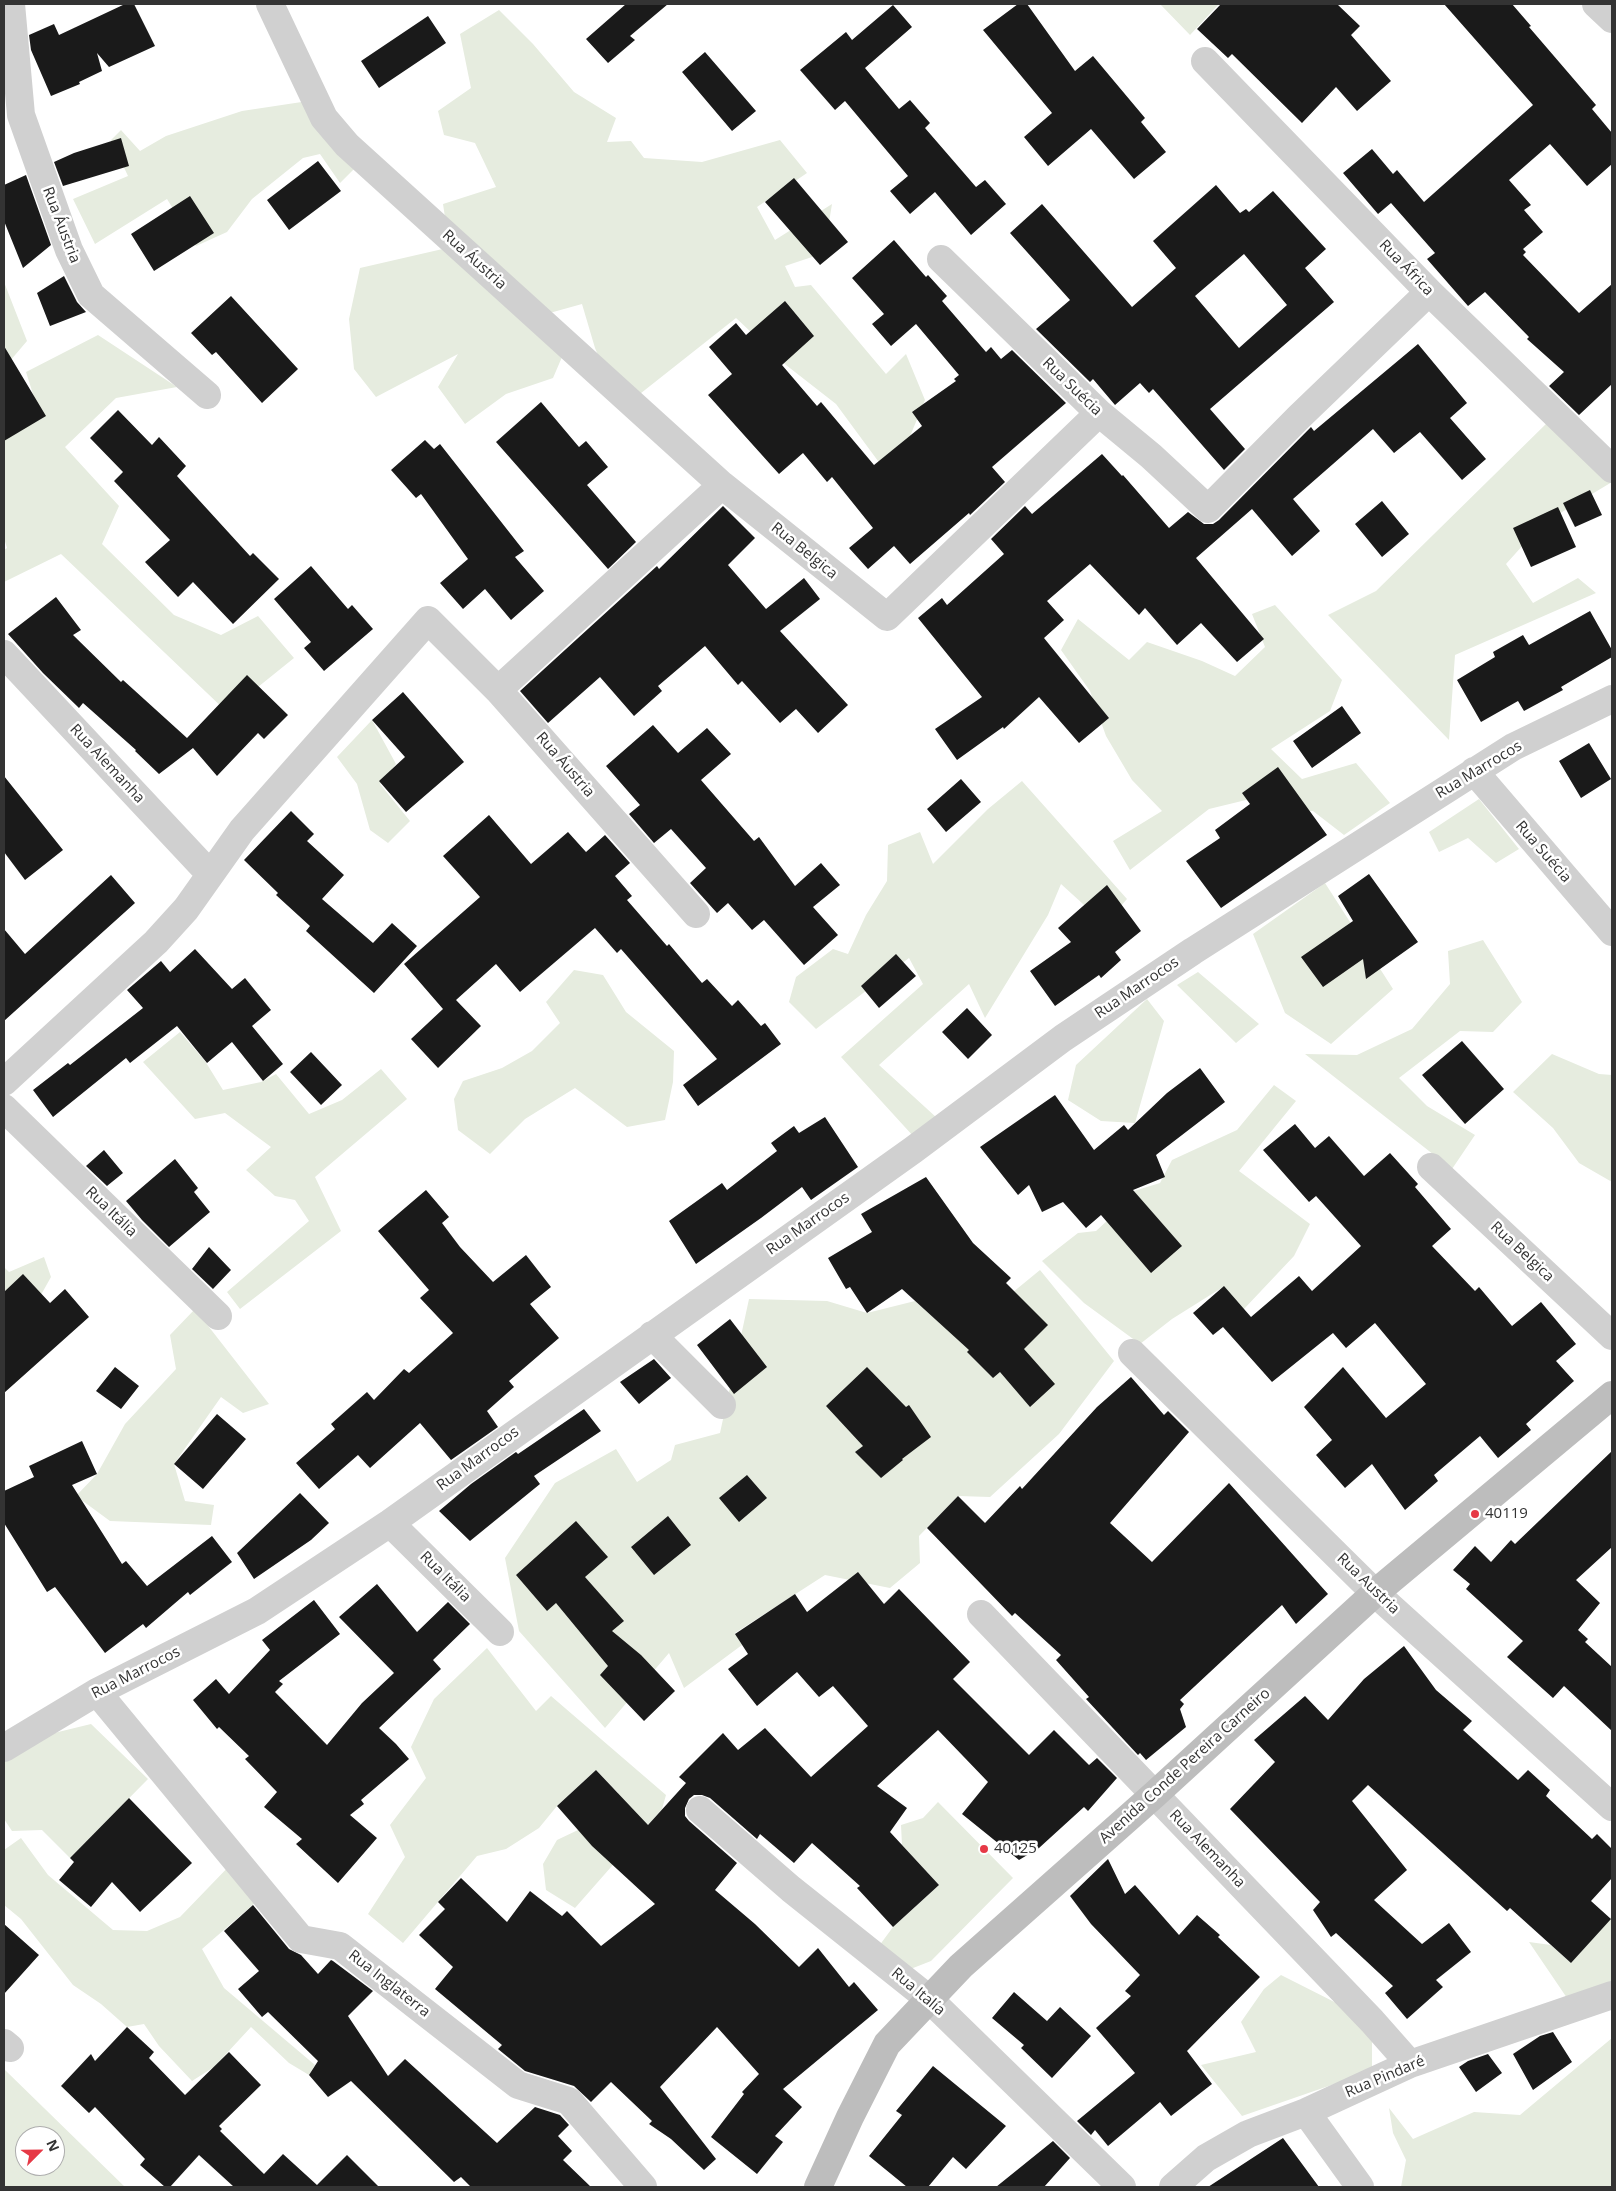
<!DOCTYPE html>
<meta charset="utf-8">
<style>
body{margin:0}
#map{position:relative;width:1616px;height:2191px;overflow:hidden;background:#fff;font-family:"Open Sans",sans-serif}
canvas{display:block}
.frame{position:absolute;inset:0;border:5px solid #333;pointer-events:none}
.north{position:absolute;left:15px;top:2126px;width:50px;height:50px;box-sizing:border-box;background:#fff;border:1px solid #adadad;border-radius:50%;rotate:67deg;font-size:14px;font-weight:700;line-height:20px;text-align:center;color:#333}
.north::after{content:'';display:block;margin:auto;width:18px;height:22px;background:#e63946;clip-path:polygon(50% 0,100% 100%,50% 72%,0 100%)}
</style>
<div id="map">
<canvas width="1616" height="2191"></canvas>
<div class="frame"></div>
<div class="north">N</div>
</div>
<script>
const ctx = document.querySelector('canvas').getContext('2d');
ctx.lineJoin = 'round';
function paint(path, color) { ctx.fillStyle = color; ctx.fill(path, 'evenodd'); }
const toPath = rows => new Path2D(rows.map(r => 'M' + r).join(''));
function trace(path, color, width, dash) { ctx.strokeStyle = color; ctx.lineWidth = width; ctx.lineCap = dash ? 'butt' : 'round'; ctx.setLineDash(dash || []); ctx.stroke(path); }
function label(font, color, halo, rows, align = 'center') {
  ctx.font = font + ' "Open Sans",sans-serif'; ctx.lineWidth = 5; ctx.setLineDash([]); ctx.textBaseline = 'middle'; ctx.strokeStyle = halo; ctx.fillStyle = color; for (const [text, x, y, turn = 0] of rows) {
    ctx.save(); ctx.translate(x, y); ctx.rotate((+turn || 0) * Math.PI / 180); ctx.textAlign = isNaN(turn) ? turn : align; if (halo) ctx.strokeText(text, 0, 0); ctx.fillText(text, 0, 0); ctx.restore();
  }
}
const green = toPath([
 [1160,4,1219,4,1190,35],
 [499,10,533,44,574,92,616,118,607,142,631,141,644,158,702,162,780,140,807,173,757,207,775,240,832,204,824,253,785,266,795,287,811,285,886,374,906,354,925,400,892,480,836,404,786,365,736,318,631,401,607,376,595,348,582,304,546,314,446,224,443,204,496,187,475,143,444,135,438,111,471,88,460,34],
 [315,100,355,168,340,183,320,154,303,158,252,199,227,232,196,246,167,199,95,244,73,199,128,176,111,140,121,130,140,151,166,136,242,111],
 [447,248,562,357,553,378,506,394,465,424,438,387,458,354,376,397,354,369,349,319,360,268],
 [4,282,27,341,4,368],
 [98,335,177,387,116,398,65,447,119,506,102,544,174,615,221,635,258,616,294,658,227,712,61,554,4,582,4,550,7,548,4,538,4,436,38,410,26,372],
 [1549,421,1612,480,1612,482,1542,524,1506,564,1533,603,1578,578,1596,593,1455,655,1449,740,1328,615,1376,591],
 [1275,605,1342,680,1330,711,1271,749,1302,779,1356,763,1390,803,1344,835,1313,811,1283,811,1246,800,1209,809,1130,870,1113,841,1162,811,1132,780,1106,736,1090,691,1061,650,1078,619,1129,660,1147,642,1202,661,1235,676,1265,647,1252,614],
 [372,720,396,764,380,784,410,821,388,843,370,830,357,784,337,757],
 [1022,781,1127,899,1105,924,1061,884,1048,915,985,1018,969,984,879,1065,937,1118,914,1137,841,1057,923,984,909,958,816,1029,789,1002,796,977,833,949,848,954,866,915,887,881,888,845,920,832,933,864,988,809],
 [1479,799,1519,849,1496,863,1468,838,1439,852,1429,832],
 [1325,883,1393,989,1331,1044,1285,1013,1253,934],
 [1483,940,1522,1002,1493,1032,1460,1031,1399,1078,1427,1106,1475,1135,1452,1169,1305,1054,1357,1055,1412,1029,1450,984,1448,951],
 [574,970,603,975,626,1012,674,1051,673,1082,665,1120,627,1127,575,1088,525,1119,490,1154,458,1130,454,1099,463,1081,502,1068,532,1051,560,1023,546,1002],
 [1198,972,1259,1024,1236,1043,1177,985],
 [1147,999,1164,1021,1135,1123,1101,1121,1068,1100,1076,1065],
 [180,1032,205,1061,223,1090,261,1082,276,1074,309,1114,342,1100,381,1069,407,1099,315,1177,341,1231,240,1309,227,1292,309,1221,295,1200,275,1196,246,1170,271,1147,225,1113,195,1119,143,1062],
 [1552,1054,1599,1074,1612,1075,1612,1182,1579,1163,1553,1128,1513,1092],
 [1274,1085,1296,1101,1239,1171,1310,1224,1294,1256,1244,1309,1223,1287,1172,1319,1140,1344,1084,1303,1042,1261,1078,1233,1096,1231,1122,1207,1124,1194,1160,1183,1172,1160,1237,1130],
 [44,1257,51,1277,33,1309,17,1319,4,1305,4,1267,9,1272],
 [1040,1270,1114,1361,1059,1434,990,1497,958,1496,919,1536,920,1563,890,1588,825,1575,735,1633,742,1645,684,1688,669,1653,605,1728,519,1631,505,1558,555,1483,616,1449,637,1482,671,1460,675,1445,720,1433,749,1299,827,1301,867,1313,915,1301,957,1338],
 [195,1309,269,1404,243,1413,221,1397,174,1464,185,1501,214,1505,211,1525,110,1521,76,1496,97,1474,125,1424,176,1369,170,1335],
 [487,1648,536,1711,551,1696,666,1795,662,1809,575,1908,546,1890,543,1864,557,1840,578,1830,618,1793,596,1770,557,1806,539,1828,506,1849,477,1856,403,1943,368,1914,405,1857,390,1825,426,1778,411,1747,434,1699],
 [91,1724,148,1779,70,1858,42,1830,12,1831,4,1819,4,1759,50,1734],
 [938,1802,1013,1878,931,1961,908,1970,879,1946,893,1927,939,1885,902,1845,901,1825,923,1818],
 [21,1838,48,1875,113,1930,147,1931,180,1917,235,1860,256,1902,202,1949,224,1988,315,2065,309,2075,289,2063,251,2027,214,2067,192,2081,159,2046,144,2024,127,2027,101,2004,73,1985,21,1919,4,1905,4,1850],
 [1612,1916,1612,1982,1567,1998,1529,1942,1551,1945,1571,1963],
 [1281,1975,1372,2021,1372,2071,1242,2116,1201,2065,1256,2052,1241,2022,1264,1989],
 [1612,2038,1612,2187,1401,2187,1406,2160,1393,2133,1389,2108,1413,2139,1474,2112,1520,2115],
 [4,2069,125,2187,4,2187],
 [25,2136,55,2136,55,2166,25,2166]
]);
const building = toPath([
 [125,4,134,4,155,46,109,67,97,53,102,71,79,82,80,84,51,96,31,50,29,35,54,24,59,35],
 [626,4,668,4,630,36,635,40,608,63,586,39],
 [1018,4,1027,4,1075,71,1093,56,1145,118,1141,122,1166,152,1134,179,1091,129,1048,166,1024,137,1052,113,983,30],
 [1221,4,1337,4,1360,26,1351,35,1391,81,1357,111,1336,87,1302,123,1232,54,1228,58,1197,29],
 [1444,4,1512,4,1531,26,1529,27,1596,105,1592,109,1612,133,1612,164,1587,186,1550,144,1509,180,1531,205,1524,210,1543,232,1523,249,1526,252,1523,255,1579,313,1612,284,1612,384,1579,415,1549,386,1564,372,1527,339,1529,337,1485,292,1468,306,1427,259,1435,253,1391,203,1378,214,1343,173,1372,149,1393,174,1397,170,1424,202,1533,105],
 [893,5,912,27,865,68,899,109,910,100,930,123,925,128,976,187,985,180,1006,204,971,235,935,192,910,214,890,191,908,176,845,101,835,110,800,70,846,32,852,40],
 [428,16,446,43,379,88,361,61],
 [705,52,756,111,732,131,682,72],
 [121,138,129,166,63,186,54,162,74,153],
 [318,161,341,191,289,230,267,200],
 [26,175,51,245,23,268,4,221,4,185],
 [794,178,848,242,820,265,765,202],
 [1216,185,1240,213,1246,209,1249,212,1273,191,1326,249,1305,268,1334,302,1210,409,1245,449,1224,470,1153,389,1149,393,1140,383,1115,405,1093,379,1090,382,1036,329,1070,300,1010,233,1042,204,1132,307,1176,268,1153,241],
 [1244,254,1287,305,1239,348,1195,296],
 [190,196,214,233,154,271,131,234],
 [894,240,926,277,928,275,947,296,942,301,986,352,991,347,1001,359,1012,350,1066,403,992,467,1005,482,970,515,969,513,910,564,894,546,868,569,849,548,873,528,832,477,827,482,803,453,779,474,708,395,732,374,709,347,736,323,746,335,785,301,814,336,782,365,817,406,821,402,874,465,922,426,912,412,956,381,954,379,959,375,916,324,891,346,872,324,884,314,852,278],
 [64,276,77,302,86,312,50,326,37,293],
 [231,296,298,369,262,403,216,352,212,355,191,333],
 [1418,344,1467,403,1450,418,1486,459,1462,480,1420,432,1394,453,1373,429,1293,499,1320,531,1292,556,1252,509,1196,558,1264,639,1237,662,1201,623,1177,645,1145,608,1139,615,1090,564,1047,601,1064,620,1044,638,1109,718,1079,743,1039,697,1004,729,1003,727,957,760,935,729,982,697,918,618,942,598,947,605,1004,554,991,539,1025,506,1032,514,1102,454,1122,476,1123,475,1169,528,1188,512,1204,524,1213,524,1219,520,1311,427,1314,431],
 [4,346,46,416,4,441],
 [541,402,579,447,586,441,608,467,587,485,636,542,608,569,496,442],
 [118,410,152,445,159,437,186,466,177,476,250,556,253,553,279,579,233,624,193,582,178,597,145,562,170,540,114,481,123,472,90,438],
 [425,440,434,449,440,444,524,551,515,557,544,591,511,620,485,589,463,609,440,583,468,559,421,494,416,498,391,470],
 [1590,490,1602,515,1575,527,1563,503],
 [1382,501,1409,534,1382,557,1355,524],
 [723,506,755,538,728,565,766,609,804,578,820,599,780,631,848,705,818,733,796,709,780,723,742,681,738,685,705,646,658,686,662,691,634,716,600,677,548,723,520,691,657,566,659,569],
 [1558,507,1576,547,1531,567,1513,528],
 [311,566,348,609,352,605,373,629,324,671,304,648,311,642,274,599],
 [56,597,81,630,73,635,121,682,123,680,187,738,247,675,288,715,264,739,258,733,217,776,193,748,159,774,135,751,136,750,83,703,79,708,43,673,8,634],
 [1590,611,1612,650,1612,657,1561,687,1563,690,1524,711,1518,701,1481,722,1457,680,1495,657,1493,652,1523,635,1529,645],
 [403,692,464,762,406,812,379,781,405,757,372,720],
 [1342,706,1361,733,1312,768,1293,741],
 [653,725,678,753,707,728,731,754,701,780,754,841,759,837,795,886,821,863,840,885,813,907,838,935,804,965,764,920,752,930,728,903,717,913,690,883,706,868,671,829,654,843,629,814,640,805,606,766],
 [1589,743,1611,779,1581,798,1559,761],
 [1278,767,1327,835,1221,908,1186,861,1220,838,1215,830,1250,804,1242,793],
 [4,776,63,850,25,880,4,852],
 [961,779,981,802,946,832,927,809],
 [291,811,314,834,307,841,344,875,322,899,373,943,392,923,417,946,374,993,306,931,310,926,276,895,278,893,244,860],
 [489,815,531,864,568,832,586,852,605,835,630,863,615,876,632,896,627,900,667,946,669,944,702,983,707,979,732,1006,738,1000,761,1026,765,1023,781,1044,698,1106,683,1085,717,1059,621,949,617,953,595,928,520,992,496,964,456,1000,481,1026,438,1068,411,1039,443,1009,404,964,480,897,443,856],
 [1369,874,1418,942,1366,979,1363,959,1323,987,1301,957,1353,921,1338,896],
 [111,875,135,903,4,1021,4,929,25,954],
 [1107,885,1141,931,1115,952,1121,960,1101,978,1099,975,1055,1006,1030,971,1071,942,1058,928],
 [195,949,232,989,245,978,271,1010,252,1026,283,1064,263,1081,232,1042,207,1063,177,1026,130,1063,126,1058,53,1117,33,1090,68,1063,70,1065,143,1008,127,990,161,961,170,972],
 [896,954,916,976,879,1008,861,986],
 [967,1008,992,1035,968,1059,942,1032],
 [1462,1041,1504,1089,1465,1124,1422,1075],
 [311,1052,342,1085,321,1105,290,1072],
 [1200,1068,1225,1102,1156,1155,1165,1177,1133,1190,1182,1246,1151,1273,1101,1215,1086,1228,1063,1202,1042,1212,1029,1185,1018,1195,980,1147,1055,1095,1094,1150,1124,1125,1128,1130,1167,1093],
 [825,1117,858,1167,811,1200,802,1187,761,1218,696,1264,669,1221,722,1183,727,1190,777,1151,771,1143,794,1126,799,1133],
 [1295,1124,1315,1148,1329,1136,1364,1176,1390,1153,1418,1184,1415,1187,1451,1229,1432,1246,1475,1291,1479,1287,1512,1326,1541,1302,1576,1344,1556,1361,1574,1381,1526,1424,1531,1430,1498,1458,1480,1436,1434,1475,1438,1481,1405,1510,1372,1464,1345,1488,1316,1455,1332,1440,1304,1407,1343,1367,1386,1418,1426,1384,1375,1323,1346,1348,1333,1333,1272,1382,1223,1327,1213,1335,1193,1313,1224,1286,1251,1317,1299,1276,1312,1291,1361,1246,1316,1196,1309,1202,1263,1150],
 [104,1150,123,1173,107,1186,86,1166],
 [175,1159,198,1188,194,1192,210,1212,169,1247,142,1220,126,1201],
 [926,1177,973,1243,1011,1278,1006,1283,1048,1325,1024,1349,1055,1384,1030,1407,1000,1372,993,1378,967,1352,969,1350,902,1289,867,1313,850,1287,846,1289,828,1258,872,1232,861,1214],
 [426,1190,449,1217,442,1223,460,1247,493,1282,526,1255,551,1287,530,1304,559,1338,509,1381,514,1387,487,1411,498,1427,451,1460,420,1423,370,1468,358,1455,319,1489,296,1463,335,1429,331,1424,367,1392,374,1400,404,1369,409,1373,453,1333,420,1298,429,1290,378,1231],
 [209,1247,231,1270,213,1289,192,1269],
 [23,1274,50,1303,65,1289,89,1317,4,1393,4,1292],
 [730,1319,767,1367,734,1394,697,1345],
 [654,1359,671,1378,639,1404,620,1382],
 [115,1367,139,1386,121,1409,96,1391],
 [867,1367,906,1407,909,1405,931,1437,902,1459,903,1460,881,1478,855,1452,863,1446,826,1406],
 [1131,1377,1164,1415,1168,1411,1189,1432,1110,1523,1152,1562,1229,1483,1328,1594,1296,1624,1282,1605,1180,1700,1184,1704,1180,1709,1186,1727,1146,1760,1140,1753,1138,1755,1086,1699,1089,1697,1056,1660,1061,1655,1015,1613,1012,1616,927,1528,958,1496,985,1523,1020,1486,1022,1489,1097,1407],
 [584,1409,601,1431,534,1476,540,1484,470,1541,439,1511,471,1484,516,1452,518,1454],
 [217,1414,246,1439,203,1489,174,1464],
 [82,1441,97,1474,72,1485,122,1564,126,1561,147,1586,212,1536,232,1562,190,1595,188,1592,146,1628,143,1624,105,1653,55,1587,47,1592,4,1523,4,1491,34,1477,29,1466],
 [1612,1451,1612,1547,1576,1580,1600,1603,1578,1630,1588,1639,1585,1642,1612,1667,1612,1731,1564,1686,1553,1698,1507,1657,1523,1641,1466,1589,1470,1584,1453,1570,1475,1546,1491,1562,1511,1540,1515,1544],
 [747,1475,767,1498,739,1522,719,1498],
 [300,1493,329,1523,311,1540,254,1579,237,1553],
 [668,1516,691,1545,654,1575,631,1547],
 [576,1521,608,1557,585,1577,624,1621,612,1631,641,1655,675,1691,644,1721,600,1675,608,1666,556,1603,547,1611,516,1575],
 [858,1572,884,1604,899,1589,970,1662,953,1679,1029,1755,1054,1730,1089,1765,1097,1758,1117,1778,1088,1811,1084,1807,1039,1848,1019,1860,962,1814,988,1782,938,1730,877,1786,907,1808,890,1832,939,1885,893,1927,857,1888,860,1886,812,1843,794,1863,760,1834,757,1839,710,1798,702,1795,694,1795,689,1799,685,1808,685,1816,689,1821,737,1863,715,1890,755,1924,799,1967,818,1948,849,1987,854,1982,878,2010,783,2089,802,2107,775,2136,783,2142,757,2174,711,2137,744,2094,742,2092,759,2074,717,2027,660,2087,716,2159,704,2170,671,2139,649,2124,652,2121,611,2082,591,2102,574,2086,525,2071,498,2049,502,2045,435,1989,453,1967,419,1935,445,1909,438,1902,461,1878,507,1922,530,1891,562,1916,567,1911,601,1946,655,1904,592,1846,557,1806,596,1770,648,1825,686,1783,679,1777,723,1733,738,1750,765,1728,811,1777,868,1726,833,1686,819,1697,797,1672,757,1706,728,1669,748,1654,735,1634,795,1594,807,1612],
 [377,1584,417,1632,448,1602,470,1624,433,1660,441,1669,379,1728,396,1744,409,1759,361,1800,364,1804,350,1815,377,1838,338,1883,296,1844,302,1839,264,1807,277,1792,245,1759,249,1756,219,1727,217,1729,193,1700,216,1679,229,1694,270,1650,262,1640,314,1600,340,1634,279,1681,283,1684,275,1692,327,1745,362,1703,394,1673,339,1617],
 [1404,1646,1436,1690,1472,1721,1463,1730,1518,1780,1528,1770,1550,1790,1546,1796,1592,1839,1597,1834,1612,1849,1612,1878,1591,1901,1611,1919,1571,1963,1510,1908,1507,1911,1368,1785,1352,1801,1407,1870,1374,1900,1422,1944,1449,1923,1471,1952,1436,1980,1443,1987,1407,2019,1385,1993,1393,1986,1336,1933,1331,1937,1313,1910,1320,1902,1230,1809,1275,1762,1254,1740,1305,1696,1328,1720,1364,1679],
 [129,1798,192,1863,140,1912,112,1882,91,1907,59,1880,74,1862,70,1858],
 [1108,1859,1125,1894,1135,1885,1179,1935,1197,1915,1220,1935,1218,1937,1260,1977,1187,2051,1212,2084,1171,2116,1160,2102,1108,2146,1095,2130,1091,2135,1077,2121,1135,2073,1096,2028,1131,1996,1125,1991,1140,1975,1091,1924,1070,1896],
 [253,1905,289,1949,301,1955,318,1974,331,1960,333,1961,373,1991,348,2016,388,2076,405,2059,497,2143,535,2107,560,2115,569,2125,558,2136,572,2151,563,2160,591,2187,471,2187,461,2177,454,2182,351,2081,328,2097,309,2075,318,2061,268,2012,262,2017,238,1989,259,1971,224,1931],
 [4,1924,39,1955,4,1994],
 [1014,1992,1047,2021,1060,2007,1091,2036,1052,2078,1021,2048,1024,2045,992,2018],
 [127,2027,154,2052,149,2058,185,2095,229,2052,261,2085,219,2126,222,2129,220,2131,264,2174,283,2154,317,2185,347,2155,379,2187,234,2187,199,2155,170,2187,165,2187,140,2165,145,2159,95,2107,89,2113,61,2086,91,2054,95,2061],
 [1553,2032,1572,2062,1533,2090,1513,2054,1540,2036],
 [1488,2054,1502,2073,1476,2092,1459,2067,1468,2061],
 [933,2066,1006,2126,966,2169,953,2157,928,2187,907,2187,869,2156,902,2115,896,2111],
 [1283,2138,1319,2187,1208,2187],
 [1053,2141,1070,2158,1044,2187,996,2187]
]);
const street = toPath([
 [11,4,21,115,69,250,91,295,207,395],
 [270,4,324,118,347,145,722,485,887,617,1099,413],
 [1596,4,1612,19],
 [1205,61,1429,292,1612,469],
 [941,259,1099,413,1151,456,1208,509,1299,417,1429,292],
 [4,654,209,873],
 [498,690,722,485],
 [1474,771,1612,932],
 [4,1082,156,942,186,909,242,830,428,620,498,690,696,914],
 [4,1108,218,1316],
 [1431,1167,1612,1336],
 [652,1335,722,1405],
 [1132,1353,1375,1593,1612,1807],
 [390,1523,500,1632],
 [981,1614,1372,2021,1410,2064],
 [97,1692,301,1939,340,1946,518,2085,569,2101,643,2187],
 [4,1748,97,1692,257,1611,390,1523,913,1150,1063,1038,1193,951,1513,747,1612,699],
 [700,1810,791,1889,929,1999,1122,2187],
 [4,2043,10,2048],
 [1306,2112,1360,2187],
 [1173,2187,1206,2158,1248,2134,1306,2112,1410,2064,1612,1995]
]);
const secondary = toPath([
 [818,2187,850,2117,887,2044,961,1966,1154,1795,1375,1593,1612,1395]
]);
const markers = [
 [1475,1514,5,"#e63946"],
 [984,1849,5,"#e63946"]
];
const streetNames = [
 ["Rua Áustria",61,225,69],
 ["Rua Áustria",474,260,42],
 ["Rua África",1406,268,46],
 ["Rua Suécia",1072,387,44],
 ["Rua Belgica",804,551,39],
 ["Rua Alemanha",107,764,47],
 ["Rua Áustria",565,765,49],
 ["Rua Marrocos",1479,770,-31],
 ["Rua Suécia",1543,852,49],
 ["Rua Marrocos",1137,988,-34],
 ["Rua Itália",111,1212,44],
 ["Rua Marrocos",808,1224,-35],
 ["Rua Belgica",1522,1252,43],
 ["Rua Marrocos",478,1459,-36],
 ["Rua Itália",445,1577,45],
 ["Rua Austria",1368,1584,44],
 ["Rua Marrocos",136,1673,-27],
 ["Avenida Conde Pereira Carneiro",1185,1766,-42],
 ["Rua Alemanha",1207,1849,46],
 ["Rua Inglaterra",389,1984,38],
 ["Rua Italía",918,1992,40],
 ["Rua Pindaré",1385,2077,-23]
];
const poiNames = [
 ["40119",1485,1514],
 ["40125",994,1849]
];
paint(green, '#e6ecdf');
paint(building, '#1a1a1a');
trace(street, '#d0d0d0', 28);
trace(secondary, '#bdbdbd', 28);
for (const [x, y, r, color] of markers) { const dot = new Path2D(); dot.arc(x, y, r, 0, 2 * Math.PI); ctx.fillStyle = color; ctx.fill(dot); trace(dot, '#fff', 2); }
label('15px', '#333', '#fff', streetNames);
label('15px', '#333', '#fff', poiNames, 'left');
</script>
